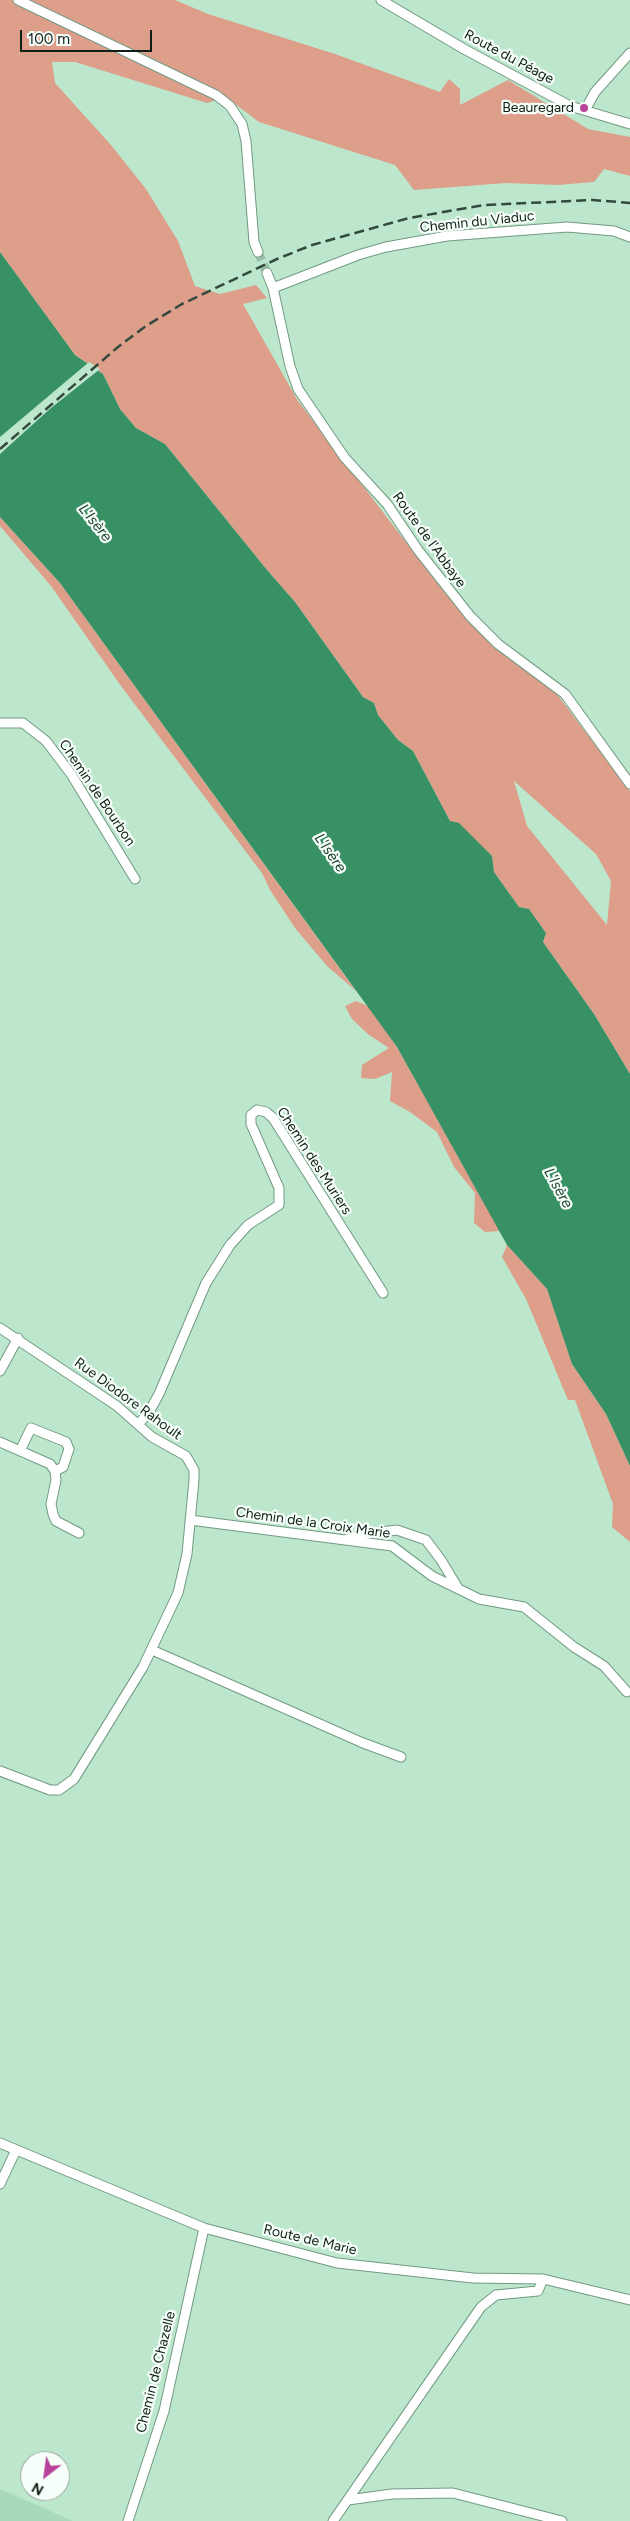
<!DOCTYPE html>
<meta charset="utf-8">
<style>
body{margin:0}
#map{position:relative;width:630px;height:2521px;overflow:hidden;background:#bce7cd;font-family:Figtree,sans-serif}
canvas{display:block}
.north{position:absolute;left:20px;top:2451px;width:50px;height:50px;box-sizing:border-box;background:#f6fef9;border:1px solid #9aa59e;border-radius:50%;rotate:210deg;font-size:14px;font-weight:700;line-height:20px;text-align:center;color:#0f1f16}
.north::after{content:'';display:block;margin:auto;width:18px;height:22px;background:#b8439b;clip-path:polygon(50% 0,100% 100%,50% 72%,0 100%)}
.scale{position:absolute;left:20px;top:30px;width:132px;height:22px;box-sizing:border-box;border:2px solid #0f1f16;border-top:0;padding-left:6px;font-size:15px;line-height:18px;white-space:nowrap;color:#0f1f16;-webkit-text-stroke:4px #f6fef9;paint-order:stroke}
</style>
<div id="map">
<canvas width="630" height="2521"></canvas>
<div class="north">N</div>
<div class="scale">100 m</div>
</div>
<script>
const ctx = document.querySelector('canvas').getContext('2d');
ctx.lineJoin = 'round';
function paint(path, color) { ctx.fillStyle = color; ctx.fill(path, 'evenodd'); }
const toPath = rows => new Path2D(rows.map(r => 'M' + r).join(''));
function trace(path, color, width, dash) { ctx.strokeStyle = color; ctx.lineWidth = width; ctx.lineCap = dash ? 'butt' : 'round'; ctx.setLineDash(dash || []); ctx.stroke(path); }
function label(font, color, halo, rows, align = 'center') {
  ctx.font = font + ' Figtree,sans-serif'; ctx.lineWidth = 4.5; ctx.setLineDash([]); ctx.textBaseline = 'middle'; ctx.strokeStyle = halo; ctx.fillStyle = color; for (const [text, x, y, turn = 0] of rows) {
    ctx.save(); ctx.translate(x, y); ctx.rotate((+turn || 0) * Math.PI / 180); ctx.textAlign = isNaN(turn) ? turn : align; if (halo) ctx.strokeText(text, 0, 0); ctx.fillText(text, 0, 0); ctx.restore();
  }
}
const built = toPath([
 [0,2489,73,2521,0,2521]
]);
const green = toPath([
 [0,0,175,0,208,14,335,54,440,92,449,79,460,89,460,105,508,80,588,129,630,137,630,176,604,169,594,182,558,185,506,183,414,190,395,165,259,122,226,97,207,103,75,62,52,62,55,83,111,145,146,189,178,241,195,286,220,294,256,285,267,298,243,304,298,401,444,592,493,647,556,693,630,791,630,1074,594,1014,543,942,546,933,529,909,519,907,494,872,492,856,450,821,413,751,398,740,378,715,374,703,363,697,295,602,267,570,165,444,136,428,120,409,103,374,75,355,0,252],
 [514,781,596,854,611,881,607,925,527,826],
 [0,517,60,583,356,991,327,966,295,928,270,890,262,873,121,686,51,586,0,526],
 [356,1001,368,1006,397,1047,500,1231,485,1232,474,1223,475,1193,454,1167,437,1132,410,1112,390,1101,392,1072,375,1079,361,1078,362,1065,389,1048,369,1035,352,1019,345,1006],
 [507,1245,547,1289,572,1364,606,1414,630,1466,630,1542,612,1527,613,1504,575,1400,568,1400,526,1299,502,1257]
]);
const water = toPath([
 [0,252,75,355,103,374,120,409,136,428,165,444,267,570,295,602,363,697,374,703,378,715,398,740,413,751,450,821,459,823,492,856,494,872,519,907,529,909,546,933,543,942,594,1014,630,1074,630,1466,606,1414,572,1364,547,1289,507,1245,397,1047,60,583,0,517]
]);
const pier = toPath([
 [89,362,100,369,51,408,0,454,0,437]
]);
const minorTunnel = toPath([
 [258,252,267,273]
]);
const minor = toPath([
 [18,0,216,95,230,106,242,124,246,141,254,242,258,252],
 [381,0,464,49,570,106,630,124],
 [585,110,595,92,630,53],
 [267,273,273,288,290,366,298,389,345,458,387,504,418,550,470,616,498,644,565,694,630,784],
 [273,288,358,255,386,247,447,236,567,227,614,231,630,237],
 [0,723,23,723,46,741,71,774,135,879],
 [0,1328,117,1406,152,1437,186,1456,194,1470,194,1480,187,1554,178,1593,143,1667,74,1779,59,1790,50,1790,0,1771],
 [0,1371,18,1338],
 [138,1424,148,1414,159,1394,206,1283,230,1245,248,1225,279,1205,279,1188,251,1124,251,1115,257,1110,266,1112,273,1118,383,1293],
 [0,1442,50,1464,55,1471,56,1480,51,1504,53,1514,56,1521,79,1533],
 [20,1451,31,1428,66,1442,69,1449,63,1467,55,1471],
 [190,1520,392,1546,432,1576,479,1599,524,1607,574,1647,604,1666,627,1692],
 [347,1539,365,1534,397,1530,426,1540,441,1560,458,1588],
 [152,1650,363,1743,401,1757],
 [0,2143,204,2228,337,2263,473,2278,543,2279,630,2300],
 [0,2184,16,2150],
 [348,2500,392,2494,453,2493,562,2521],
 [128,2521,164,2411,204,2228],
 [333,2521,481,2307,496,2295,538,2291,543,2279]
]);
const rail = toPath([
 [0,449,118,347,146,326,182,304,277,259,312,245,409,218,484,205,593,200,630,203]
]);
const markers = [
 [584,108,5,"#b8439b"]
];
const streetNames = [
 ["Route du Péage",509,57,28],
 ["Chemin du Viaduc",477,222,-6],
 ["Route de l'Abbaye",429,540,54],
 ["Chemin de Bourbon",97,793,56],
 ["Chemin des Muriers",314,1161,57],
 ["Rue Diodore Rahoult",128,1399,36],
 ["Chemin de la Croix Marie",313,1523,8],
 ["Route de Marie",310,2240,13],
 ["Chemin de Chazelle",156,2372,-76]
];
const poiNames = [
 ["Beauregard",574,108]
];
const waterNames = [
 ["L'Isère",95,523,51],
 ["L'Isère",330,853,55],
 ["L'Isère",558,1188,61]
];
paint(built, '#a9d9bd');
paint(green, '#dd9e8a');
paint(water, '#389165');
paint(pier, '#bce7cd');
trace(minorTunnel, '#99bfa8', 9, [9, 4.5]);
trace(minor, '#729a83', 11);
trace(minor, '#fff', 9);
trace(rail, '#34493d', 2.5, [10, 5]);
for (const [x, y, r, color] of markers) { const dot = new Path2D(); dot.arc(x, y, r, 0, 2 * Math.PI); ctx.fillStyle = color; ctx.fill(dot); trace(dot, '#f6fef9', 2); }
label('14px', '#0f1f16', '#f6fef9', streetNames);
label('14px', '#0f1f16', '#f6fef9', poiNames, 'right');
label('italic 15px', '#1e4430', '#f6fef9', waterNames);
</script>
